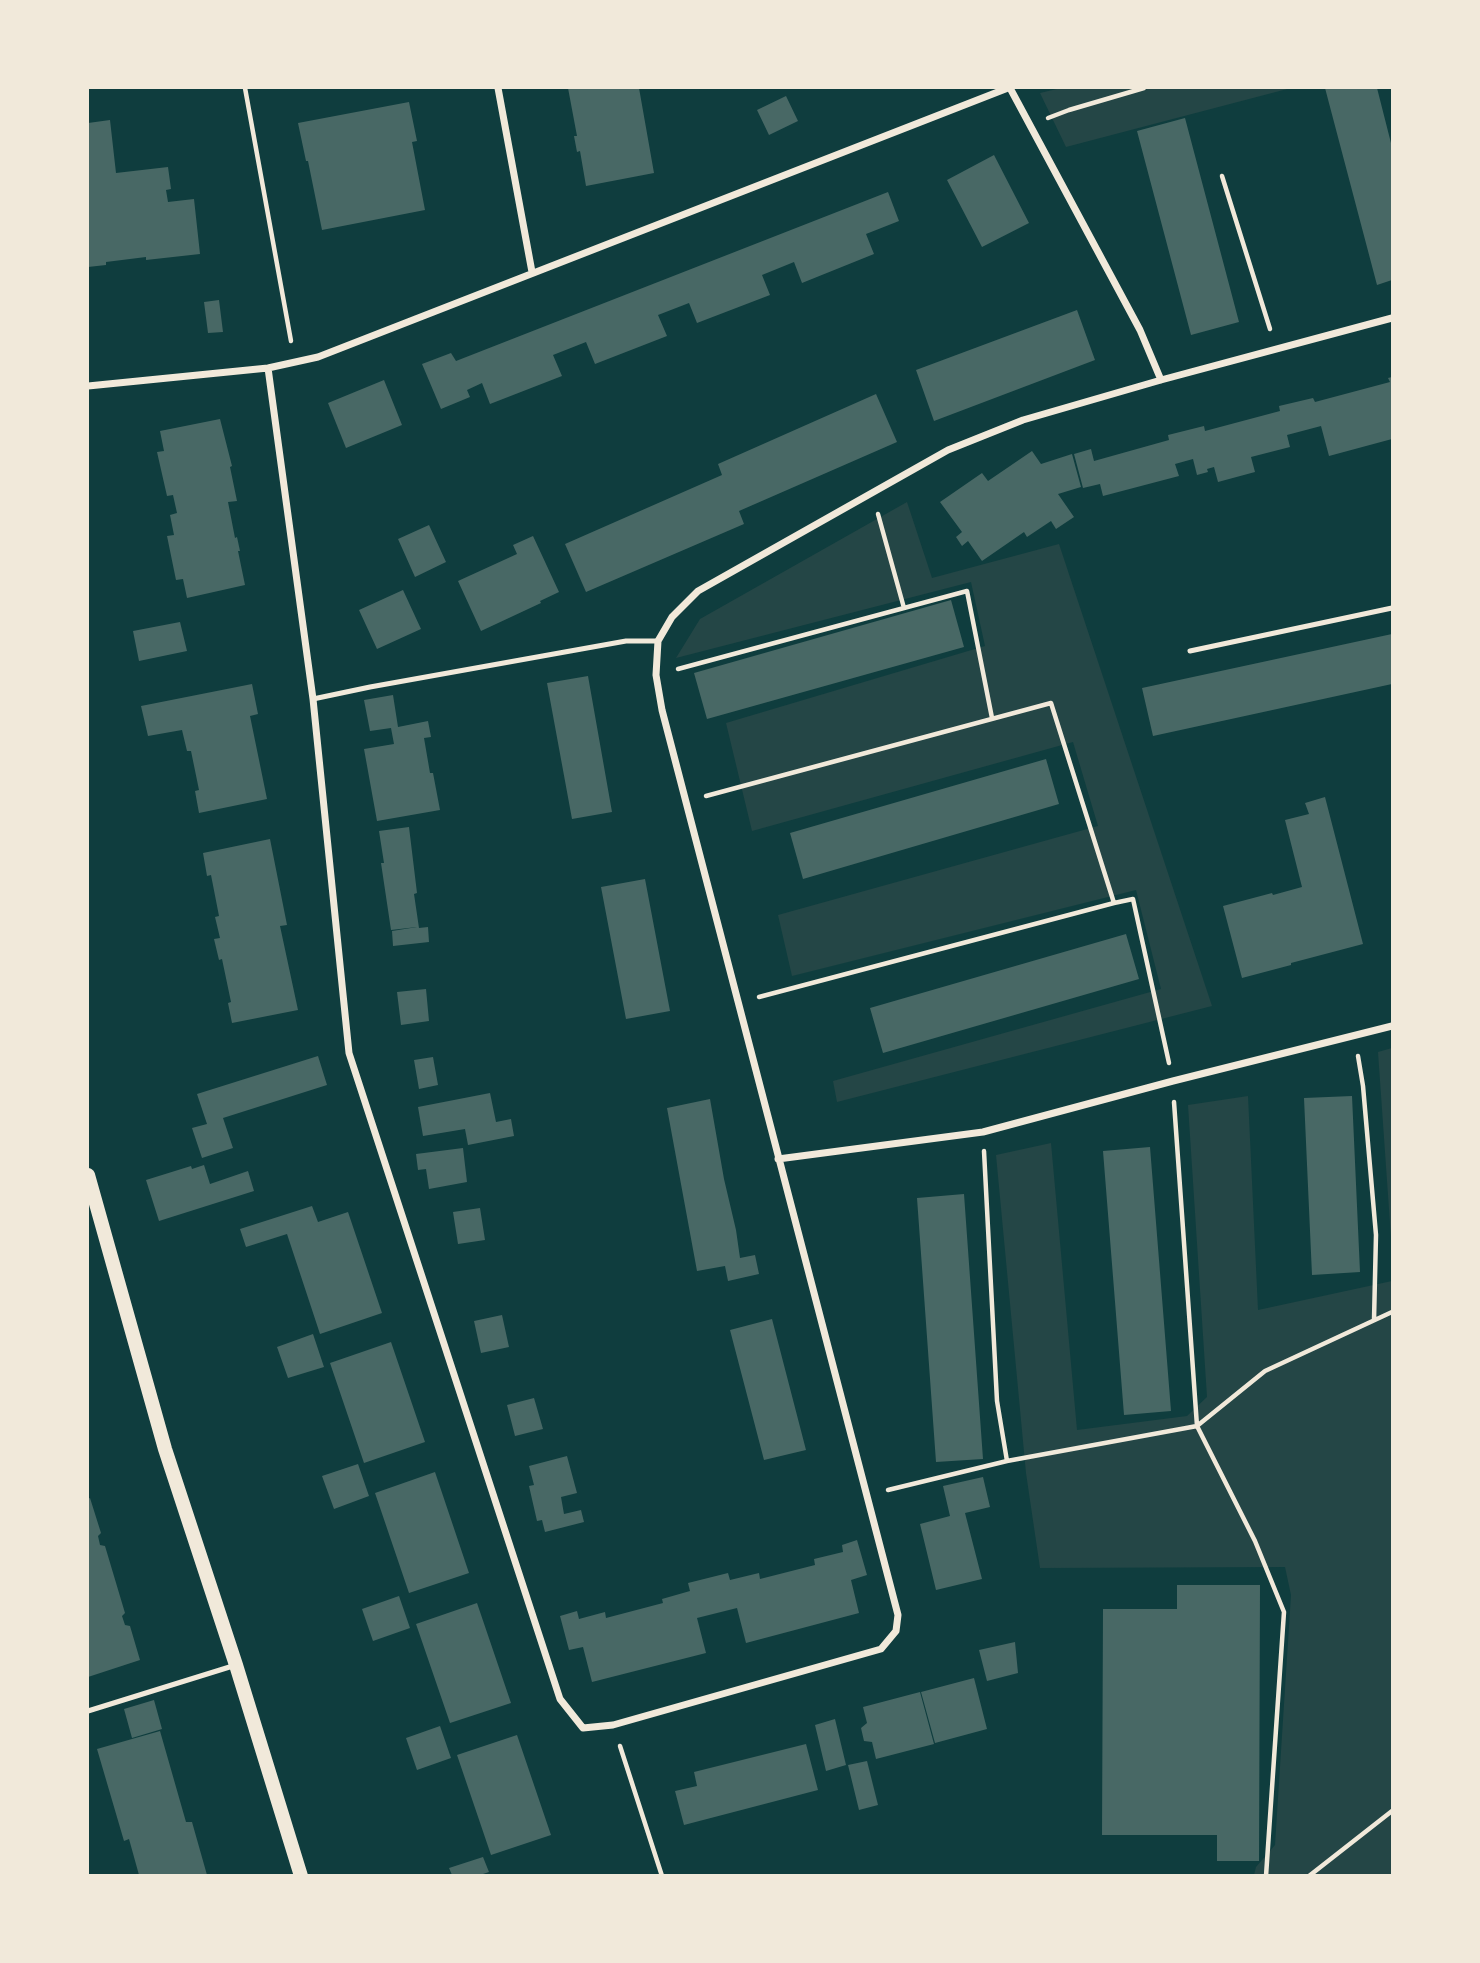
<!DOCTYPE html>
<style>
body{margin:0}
#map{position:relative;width:1480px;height:1963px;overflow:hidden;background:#0f3d3e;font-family:Lora,serif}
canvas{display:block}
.frame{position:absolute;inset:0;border:89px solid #f1e9da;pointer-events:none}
</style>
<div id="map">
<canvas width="1480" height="1963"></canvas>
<div class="frame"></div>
</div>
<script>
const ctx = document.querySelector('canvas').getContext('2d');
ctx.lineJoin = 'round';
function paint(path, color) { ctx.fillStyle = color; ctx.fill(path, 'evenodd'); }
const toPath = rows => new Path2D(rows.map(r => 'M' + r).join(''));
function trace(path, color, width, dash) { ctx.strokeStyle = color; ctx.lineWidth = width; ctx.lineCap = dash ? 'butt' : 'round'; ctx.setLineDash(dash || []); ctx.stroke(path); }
const green = toPath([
 [1061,88,1291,88,1066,147,1040,93],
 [907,502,932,578,1059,544,1212,1006,837,1102,833,1081,1161,989,1136,890,792,976,778,915,1098,826,1073,742,752,831,726,723,985,646,971,582,676,658,700,619],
 [1392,1048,1392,1252,1378,1052],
 [1248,1096,1258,1310,1392,1281,1392,1875,1254,1875,1256,1867,1275,1845,1291,1595,1285,1567,1040,1568,1026,1473,996,1155,1051,1143,1077,1430,1187,1416,1207,1397,1188,1105]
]);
const building = toPath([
 [568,88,639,88,654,173,586,186,580,151,577,152,574,136,577,136],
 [1325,88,1377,88,1392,147,1392,280,1377,285],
 [786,96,798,121,769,135,757,110],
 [409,102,417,141,412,142,425,210,322,230,308,161,306,161,298,123],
 [1185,118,1239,322,1191,335,1137,131],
 [110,120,116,173,168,167,171,189,166,190,168,202,194,199,200,254,146,260,146,257,106,262,106,265,88,267,88,123],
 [994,155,1029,223,982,247,947,180],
 [888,192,899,221,866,234,874,254,802,283,794,262,762,275,770,295,697,323,689,303,658,315,667,336,595,364,586,342,553,355,562,376,490,404,482,383,467,390,470,397,441,409,422,364,451,353,456,361],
 [219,300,223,332,208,333,204,302],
 [1077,310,1095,360,934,421,916,370],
 [1392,377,1392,439,1329,456,1321,426,1287,435,1290,447,1251,457,1255,472,1218,482,1214,467,1207,469,1208,472,1197,475,1193,459,1175,464,1179,476,1103,496,1100,484,1083,488,1074,454,1091,449,1094,461,1169,440,1168,435,1204,426,1205,431,1280,411,1279,406,1313,398,1315,402,1390,382,1388,378],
 [384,380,402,425,346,448,328,403],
 [876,394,897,442,739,511,744,524,586,592,565,544,722,475,718,464],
 [220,419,232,466,230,467,237,501,228,502,235,538,237,537,240,551,238,551,245,585,187,598,183,579,176,580,167,536,174,535,170,515,177,513,173,495,167,496,157,452,164,451,160,431],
 [1032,451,1041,464,1072,454,1081,487,1058,494,1074,517,1056,529,1051,521,1027,537,1024,532,982,561,968,541,962,546,956,537,962,532,940,502,982,473,988,481],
 [429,525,446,562,415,577,398,539],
 [533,536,559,592,540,601,541,603,481,631,458,581,517,554,513,545],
 [403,590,421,629,377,649,359,610],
 [951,600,964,647,707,719,694,673],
 [180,622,187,651,139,661,133,631],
 [1392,634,1392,684,1153,736,1142,688],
 [588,676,612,812,572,819,547,683],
 [252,684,258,714,250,716,267,799,199,813,195,791,199,790,191,751,187,751,182,730,148,736,141,706],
 [393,695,398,727,428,721,431,737,424,738,430,773,433,773,440,810,377,821,364,749,394,744,391,728,370,731,364,700],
 [1046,759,1059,804,803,879,790,833],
 [1325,797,1363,944,1291,963,1291,965,1242,978,1223,906,1272,893,1273,895,1302,887,1285,820,1309,814,1305,803],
 [409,827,417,893,414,894,419,928,428,927,429,942,393,946,392,931,417,927,391,930,381,863,384,863,379,831],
 [270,839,287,925,280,926,298,1010,232,1023,228,1003,231,1002,222,959,219,960,214,939,220,938,215,917,219,916,211,875,207,876,203,853],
 [645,879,670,1011,626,1019,601,887],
 [1126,934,1139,979,883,1053,870,1008],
 [426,989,429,1021,401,1025,397,992],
 [318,1056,327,1085,223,1118,233,1148,202,1158,192,1128,207,1124,197,1094],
 [433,1057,438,1085,419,1089,414,1060],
 [490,1093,496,1122,511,1119,514,1136,468,1145,465,1129,423,1136,418,1107],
 [1352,1096,1360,1272,1312,1275,1304,1098],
 [710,1099,724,1179,736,1230,740,1258,755,1255,759,1274,728,1281,725,1266,697,1271,667,1108],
 [1150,1147,1171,1411,1124,1415,1103,1151],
 [463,1148,467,1182,429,1189,426,1169,418,1170,416,1154],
 [204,1165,210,1184,248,1171,254,1191,159,1221,146,1180,191,1166,192,1169],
 [964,1194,983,1459,936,1462,917,1198],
 [312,1206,318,1222,348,1212,382,1313,320,1334,287,1234,246,1247,240,1229],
 [480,1208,485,1240,458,1244,453,1212],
 [502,1315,509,1347,481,1353,474,1321],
 [772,1319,806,1450,764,1460,730,1330],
 [313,1334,324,1367,288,1378,277,1347],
 [391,1342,425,1442,364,1463,330,1363],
 [534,1398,543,1429,515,1436,507,1405],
 [567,1456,577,1493,561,1497,564,1514,581,1510,584,1522,545,1532,542,1520,537,1521,529,1486,534,1485,529,1466],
 [358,1464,369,1496,334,1509,322,1476],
 [435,1472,469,1573,409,1593,375,1493],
 [983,1477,990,1507,965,1513,982,1579,936,1590,920,1524,950,1516,943,1486],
 [90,1498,101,1533,98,1536,100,1545,105,1546,125,1613,122,1616,125,1625,130,1626,140,1660,88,1677,88,1499],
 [857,1540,867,1575,851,1580,859,1613,746,1643,737,1608,697,1618,706,1653,592,1682,583,1647,569,1650,560,1616,577,1611,579,1619,605,1612,606,1618,663,1603,662,1599,690,1591,688,1583,728,1573,730,1580,759,1573,760,1579,815,1565,814,1559,843,1552,842,1545],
 [1177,1585,1260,1585,1259,1861,1217,1861,1217,1835,1102,1835,1103,1609,1177,1609],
 [399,1596,410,1628,373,1641,362,1609],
 [477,1603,511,1703,450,1723,416,1624],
 [1015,1642,1018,1673,987,1681,979,1650],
 [974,1678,987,1729,935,1743,921,1692],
 [920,1692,934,1744,876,1759,872,1742,864,1741,861,1728,867,1723,863,1707],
 [154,1700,162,1729,132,1738,124,1709],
 [835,1719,846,1765,826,1771,815,1725],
 [440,1726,451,1758,417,1770,406,1738],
 [160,1731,186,1822,192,1822,207,1875,139,1875,129,1839,124,1841,97,1749],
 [517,1735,551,1835,491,1855,457,1755],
 [806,1744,818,1790,684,1825,675,1791,697,1786,694,1772],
 [867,1761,878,1805,859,1810,848,1765],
 [483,1857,489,1872,480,1875,452,1875,449,1868]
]);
const path = toPath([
 [245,88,291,341],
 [1048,118,1069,110,1144,88],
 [1222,176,1270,329],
 [878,514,904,608],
 [678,669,967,591,992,718],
 [706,796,1051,703,1114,903,1133,899,1169,1063],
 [759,997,1114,903],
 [1358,1056,1363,1086,1376,1235,1374,1320],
 [1174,1102,1197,1426,1255,1541,1284,1612,1266,1876],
 [984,1151,997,1401,1007,1461],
 [888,1490,1007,1461,1197,1426,1265,1371,1392,1312],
 [620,1746,662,1876],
 [1309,1876,1392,1811]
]);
const service = toPath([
 [1190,651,1392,608],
 [313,699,370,687,626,641,658,641],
 [88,1711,236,1665]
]);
const minor = toPath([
 [498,88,532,272],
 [1010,88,1140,330,1161,380],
 [268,368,313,699,349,1053,560,1699,583,1728,613,1725,881,1649,896,1631,898,1615,662,710,656,675,658,641,672,617,698,591,948,450,1023,420,1161,380,1392,318],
 [88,386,268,368,318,357,1008,88],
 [778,1159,983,1132,1173,1081,1392,1026]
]);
const secondary = toPath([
 [88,1175,165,1449,236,1665,301,1876]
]);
paint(green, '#244646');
paint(building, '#486865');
trace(path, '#f1e9da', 4.5);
trace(service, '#f1e9da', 5);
trace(minor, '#f1e9da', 7);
trace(secondary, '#f1e9da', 14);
</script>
